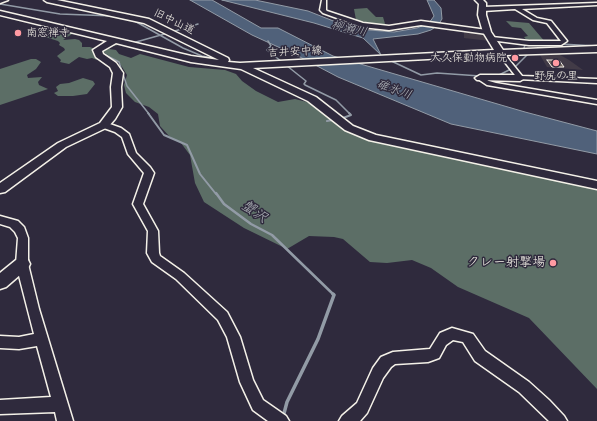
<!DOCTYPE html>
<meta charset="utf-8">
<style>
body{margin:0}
canvas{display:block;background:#2f2a3d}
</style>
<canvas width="597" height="421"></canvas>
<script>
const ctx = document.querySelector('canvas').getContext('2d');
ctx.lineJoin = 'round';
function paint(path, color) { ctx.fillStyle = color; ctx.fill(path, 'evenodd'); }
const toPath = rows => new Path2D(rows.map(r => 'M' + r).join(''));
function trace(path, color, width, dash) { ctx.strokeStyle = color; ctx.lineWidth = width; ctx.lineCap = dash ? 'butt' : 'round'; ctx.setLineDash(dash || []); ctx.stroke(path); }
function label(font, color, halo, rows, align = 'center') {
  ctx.font = font + ' "Balsamiq Sans","Klee One",sans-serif'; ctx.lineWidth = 3; ctx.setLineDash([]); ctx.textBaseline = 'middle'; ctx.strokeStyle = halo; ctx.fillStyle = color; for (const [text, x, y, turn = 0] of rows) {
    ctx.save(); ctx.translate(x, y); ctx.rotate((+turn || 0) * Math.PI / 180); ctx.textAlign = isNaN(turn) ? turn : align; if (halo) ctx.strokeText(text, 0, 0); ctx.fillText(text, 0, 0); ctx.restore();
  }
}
const built = toPath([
 [464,30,486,33,490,41,464,38],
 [555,52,569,60,583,70,547,67,540,55,535,53]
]);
const green = toPath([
 [367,8,376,17,383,17,386,27,356,20,354,9],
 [506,21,529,23,546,43,529,43,524,37,528,36,521,28,512,27],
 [50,26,75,32,63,40,75,39,79,40,82,43,82,47,90,47,95,49,95,55,100,59,97,60,92,58,87,59,79,57,69,64,60,62,61,60,57,56,65,50,64,48,59,45,60,43,58,41,39,35,49,33,45,30],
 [115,44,118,45,113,46,109,49,116,50,119,54,131,58,140,54,189,67,225,70,236,74,242,81,256,91,278,102,295,99,307,102,323,110,344,128,357,136,597,188,597,389,529,318,458,287,431,268,412,260,387,263,370,262,343,239,334,237,309,236,287,249,244,228,204,202,195,183,190,155,181,143,169,136,160,126,158,114,149,107,135,102,126,93,124,85,127,75,119,62,103,52,103,50],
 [31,59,36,59,41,62,36,69,27,75,28,78,42,77,38,82,39,85,48,89,0,105,0,69],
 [83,78,93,81,95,84,87,94,73,96,58,96,54,93,58,91,56,87,60,84,69,83]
]);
const water = toPath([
 [190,0,212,0,261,28,278,28,333,56,525,112,597,131,597,154,451,124,338,77,300,57,252,35,190,0],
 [222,0,255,0,308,11,346,26,357,29,394,32,417,28,429,23,434,16,427,0,434,0,441,8,442,19,438,25,431,30,418,34,373,39,381,55,363,38,314,23,222,0]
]);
const streamFar3 = toPath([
 [0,4,60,14,113,16],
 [131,19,183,48,202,56,218,59],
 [175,31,198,24],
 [268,41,271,46,267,50,306,81,304,84,305,85,336,100,350,114],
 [136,42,168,33],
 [560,44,597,46],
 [524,48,525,45,531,45],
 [102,51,102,53,119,62,127,86,149,114],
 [387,59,421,75,437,73,480,76],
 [515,67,528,54],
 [497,76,511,69]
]);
const streamFar2 = toPath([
 [148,113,164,135,187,145,200,174,216,194],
 [343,118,351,115,349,113],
 [327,121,333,120]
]);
const streamFar1 = toPath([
 [216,193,224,204,251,224,272,235,334,295]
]);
const stream = toPath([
 [282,421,287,402,318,339,334,295,333,294]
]);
const building = toPath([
 [547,60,559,60,564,67,552,67,547,60]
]);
const street = toPath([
 [0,0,8,0,0,3,0,0],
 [322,0,326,0,326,10,327,11,363,23,389,26,421,21,487,30,490,32,487,34,421,25,389,30,362,27,323,13,320,10,322,0],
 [597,3,597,5,522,9,537,18,551,21,567,41,561,45,529,45,490,40,490,38,492,37,529,41,561,41,547,23,533,20,515,9,483,11,480,9,483,7,597,3],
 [498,51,502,51,522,76,597,79,597,83,518,79,497,52,498,51],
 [480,76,489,81,496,83,597,100,597,104,487,85,478,79,477,78,480,76],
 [101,123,107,123,121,128,129,134,136,153,150,167,154,173,143,204,158,231,159,253,160,256,184,273,227,312,240,337,253,380,263,400,286,416,289,421,268,421,253,410,240,382,227,337,218,320,176,279,152,262,147,253,148,231,133,204,144,173,128,154,122,137,115,132,101,127,101,123],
 [0,216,18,221,24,227,28,238,28,264,39,309,73,421,57,421,55,412,0,414,0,400,51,397,37,346,19,349,0,348,0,336,19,337,34,334,16,264,18,238,15,232,10,227,0,224,0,216],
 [452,328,473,334,485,351,529,382,549,400,564,416,567,421,549,421,519,392,475,361,463,342,453,340,446,345,439,358,428,362,395,364,391,367,383,378,367,413,360,421,339,421,342,416,357,403,373,368,381,357,393,352,430,349,440,333,452,328]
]);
const secondary = toPath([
 [44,0,57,0,149,19,228,58,229,60,228,62,240,63,494,50,483,32,478,15,479,4,475,0,483,0,486,3,486,15,491,32,503,50,597,46,597,52,505,55,253,68,316,97,353,126,376,135,597,181,597,189,369,140,345,130,308,101,241,69,191,62,116,43,102,51,103,54,116,63,123,73,121,87,122,107,115,119,108,127,66,147,5,192,0,193,0,183,58,143,100,123,112,107,111,87,113,73,110,67,96,57,93,50,107,41,0,15,0,11,191,56,219,60,144,23,47,2,44,0],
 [480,75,520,75,525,78,520,81,477,80,475,78,480,75],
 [22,258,28,260,30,264,28,268,6,287,0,289,0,273,16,260,22,258]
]);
const markers = [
 [18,33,4,"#ff9aa2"],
 [515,58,4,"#ff9aa2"],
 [556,63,4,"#ff9aa2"],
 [553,263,4,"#ff9aa2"]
];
const farStreetnames = [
 ["旧中山道",174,22,26],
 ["吉井安中線",295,52,-3]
];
const farPoinames = [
 ["南窓禅寺",26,33],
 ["大久保動物病院",507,58,"right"],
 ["野尻の里",556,76,"center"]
];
const farWaternames = [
 ["柳瀬川",349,29,13],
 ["碓氷川",394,90,20]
];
const poiNames = [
 ["クレー射撃場",545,263]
];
const waterNames = [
 ["蟹沢",254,212,34]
];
paint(built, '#423b47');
paint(green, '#5c6e66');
paint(water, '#50617a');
trace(water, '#929ba6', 1);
trace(streamFar3, '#929ba6', 1.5);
trace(streamFar2, '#929ba6', 2);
trace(streamFar1, '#929ba6', 2.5);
trace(stream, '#929ba6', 3.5);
paint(building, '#6f635e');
trace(building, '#f4f1e8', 1);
trace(street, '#f4f1e8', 3);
trace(secondary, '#f4f1e8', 3);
paint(street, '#2f2a3d');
paint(secondary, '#2f2a3d');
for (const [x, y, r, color] of markers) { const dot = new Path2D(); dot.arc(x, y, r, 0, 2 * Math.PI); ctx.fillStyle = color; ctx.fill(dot); trace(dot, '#2f2a3d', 1.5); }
label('11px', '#f4f1e8', '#2f2a3d', farStreetnames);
label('11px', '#f4f1e8', '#2f2a3d', farPoinames, 'left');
label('italic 12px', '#b2b7bc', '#2f2a3d', farWaternames);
label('13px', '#f4f1e8', '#2f2a3d', poiNames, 'right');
label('italic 14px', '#b2b7bc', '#2f2a3d', waterNames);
</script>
